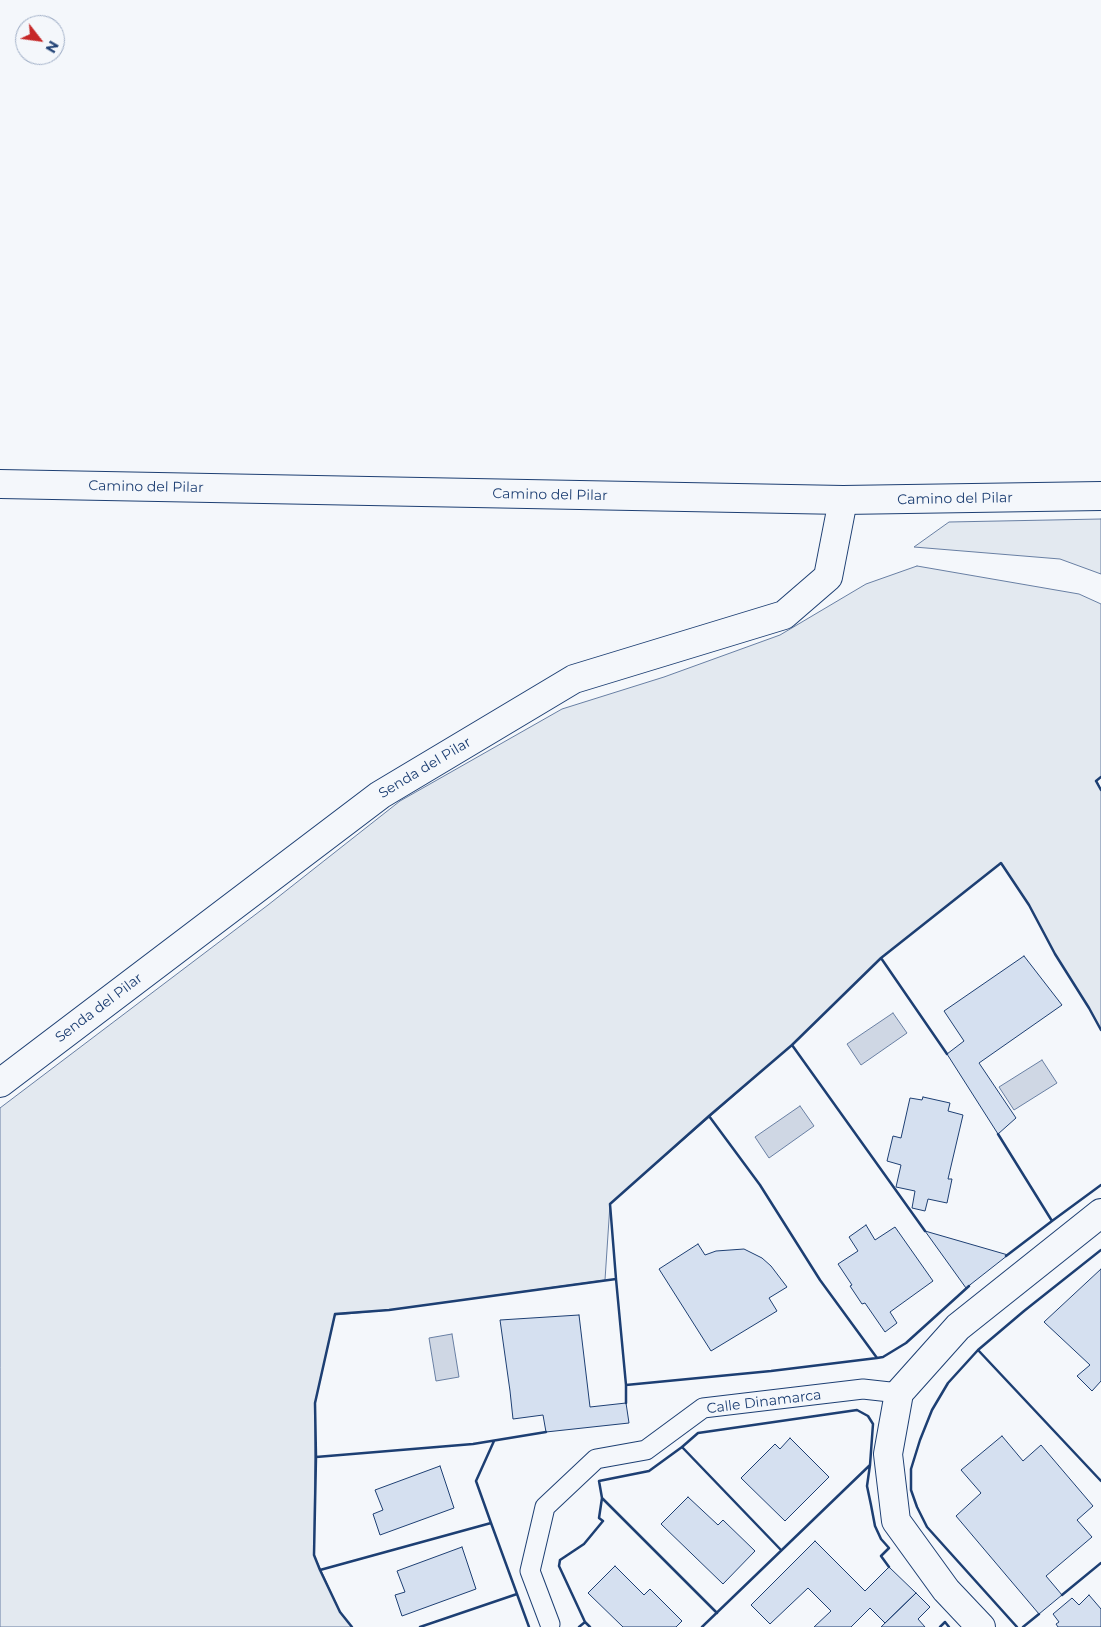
<!DOCTYPE html>
<style>
body{margin:0}
#map{position:relative;width:1101px;height:1627px;overflow:hidden;background:#f4f7fb;font-family:Montserrat,sans-serif}
canvas{display:block}
.north{position:absolute;left:15px;top:15px;width:50px;height:50px;box-sizing:border-box;background:#f4f7fb;border:1px solid #9eadc5;border-radius:50%;rotate:120deg;font-size:14px;font-weight:700;line-height:20px;text-align:center;color:#1d3f73}
.north::after{content:'';display:block;margin:auto;width:18px;height:22px;background:#c62828;clip-path:polygon(50% 0,100% 100%,50% 72%,0 100%)}
</style>
<div id="map">
<canvas width="1101" height="1627"></canvas>
<div class="north">N</div>
</div>
<script>
const ctx = document.querySelector('canvas').getContext('2d');
ctx.lineJoin = 'round';
function paint(path, color) { ctx.fillStyle = color; ctx.fill(path, 'evenodd'); }
const toPath = rows => new Path2D(rows.map(r => 'M' + r).join(''));
function trace(path, color, width, dash) { ctx.strokeStyle = color; ctx.lineWidth = width; ctx.lineCap = dash ? 'butt' : 'round'; ctx.setLineDash(dash || []); ctx.stroke(path); }
function label(font, color, halo, rows, align = 'center') {
  ctx.font = font + ' Montserrat,sans-serif'; ctx.lineWidth = 4; ctx.setLineDash([]); ctx.textBaseline = 'middle'; ctx.strokeStyle = halo; ctx.fillStyle = color; for (const [text, x, y, turn = 0] of rows) {
    ctx.save(); ctx.translate(x, y); ctx.rotate((+turn || 0) * Math.PI / 180); ctx.textAlign = isNaN(turn) ? turn : align; if (halo) ctx.strokeText(text, 0, 0); ctx.fillText(text, 0, 0); ctx.restore();
  }
}
const green = toPath([
 [1101,519,1101,574,1060,559,914,547,949,522,1101,519],
 [917,566,1079,594,1101,604,1101,777,1097,781,1101,790,1101,1030,1089,1008,1055,954,1029,905,1001,863,881,958,792,1045,610,1204,605,1280,389,1310,335,1315,315,1403,314,1555,340,1612,352,1627,0,1627,0,1108,268,905,400,801,562,709,664,677,780,635,866,584,917,566]
]);
const water = toPath([
 [893,1013,907,1033,861,1065,847,1044,893,1013],
 [1042,1060,1057,1083,1014,1110,999,1087,1042,1060],
 [800,1106,814,1126,769,1158,755,1137,800,1106],
 [452,1334,459,1377,436,1381,429,1338,452,1334]
]);
const building = toPath([
 [1024,956,1062,1005,979,1063,1016,1118,998,1134,947,1054,964,1041,944,1011,1024,956],
 [923,1097,950,1103,948,1111,963,1115,948,1179,952,1179,947,1203,928,1199,925,1211,912,1208,915,1191,896,1187,901,1165,887,1161,893,1136,901,1138,910,1098,922,1100,923,1097],
 [866,1225,875,1240,895,1227,933,1281,890,1312,897,1323,885,1332,865,1303,862,1304,850,1286,852,1285,838,1264,858,1251,849,1237,866,1225],
 [925,1231,1008,1255,966,1288,925,1231],
 [698,1244,705,1255,716,1251,744,1249,762,1258,771,1266,787,1287,769,1298,777,1311,711,1351,659,1269,698,1244],
 [1101,1269,1101,1381,1092,1391,1077,1376,1090,1365,1044,1322,1101,1269],
 [579,1315,590,1407,626,1403,629,1423,546,1432,543,1415,513,1419,510,1391,500,1320,579,1315],
 [1002,1436,1023,1461,1041,1445,1093,1506,1077,1520,1092,1537,1046,1576,1062,1595,1039,1614,956,1516,981,1493,961,1470,1002,1436],
 [790,1438,829,1477,785,1521,741,1478,775,1444,780,1449,790,1438],
 [440,1466,454,1508,380,1535,373,1514,383,1510,375,1490,440,1466],
 [688,1497,718,1525,723,1520,755,1551,723,1584,661,1524,688,1497],
 [815,1541,865,1591,889,1567,916,1593,885,1623,870,1608,851,1627,814,1627,831,1611,808,1588,770,1624,751,1605,815,1541],
 [462,1547,476,1589,402,1616,395,1595,405,1592,397,1571,462,1547],
 [615,1566,644,1595,650,1589,682,1621,676,1627,623,1627,588,1593,615,1566],
 [916,1593,930,1607,918,1619,925,1627,881,1627,916,1593],
 [1089,1595,1101,1609,1101,1627,1058,1627,1056,1624,1059,1622,1053,1614,1072,1598,1079,1605,1089,1595]
]);
const lane = toPath([
 [550,1624,530,1571,545,1507,596,1459,646,1450,703,1408,863,1389,899,1393]
]);
const street = toPath([
 [0,1083,380,795,574,679,784,615,828,577,843,500],
 [981,1627,946,1590,896,1521,888,1454,899,1393,958,1327,1101,1213]
]);
const secondary = toPath([
 [0,484,843,500,1101,496]
]);
const wall = toPath([
 [1101,777,1096,781,1101,790],
 [881,958,1001,863,1029,905,1055,954,1089,1008,1101,1030],
 [792,1045,881,958,947,1054],
 [709,1116,792,1045,925,1231],
 [998,1134,1052,1221,1006,1256],
 [1052,1221,1101,1185],
 [1101,1250,1024,1311,978,1350,1101,1481],
 [616,1279,610,1204,709,1116,760,1185,820,1280,877,1358,771,1371,626,1385],
 [978,1350,948,1383,932,1410,920,1440,911,1469,911,1490,917,1507,927,1527,1017,1627],
 [877,1358,883,1357,906,1343,969,1286],
 [682,1447,649,1471,599,1481,602,1498,717,1613],
 [316,1457,315,1403,335,1314,389,1310,616,1279,626,1385,626,1403],
 [491,1523,476,1481,494,1441],
 [781,1550,682,1447,698,1433,857,1410,868,1416,873,1424,870,1465],
 [320,1570,314,1555,316,1457,473,1444,546,1432],
 [1062,1595,1101,1563],
 [352,1627,340,1612,320,1570,491,1523,517,1594],
 [420,1627,517,1594,529,1627],
 [579,1627,585,1622],
 [590,1627,585,1622,559,1566,560,1560,584,1544,603,1521,599,1518,602,1498],
 [702,1627,870,1465,867,1486,871,1505,875,1526,881,1539,889,1548,881,1556,889,1567],
 [940,1627,945,1622,949,1627],
 [1023,1627,1039,1614]
]);
const streetNames = [
 ["Camino del Pilar",146,487,1],
 ["Camino del Pilar",550,495,1],
 ["Camino del Pilar",955,499,-1],
 ["Senda del Pilar",425,768,-31],
 ["Senda del Pilar",99,1008,-37],
 ["Calle Dinamarca",764,1402,-7]
];
paint(green, '#e3e9f0');
trace(green, '#687fa3', 1);
paint(water, '#cfd7e4');
trace(water, '#687fa3', 1);
paint(building, '#d5e0f0');
trace(building, '#1d3f73', 1);
trace(lane, '#1d3f73', 21);
trace(street, '#1d3f73', 30);
trace(secondary, '#1d3f73', 30);
trace(lane, '#f4f7fb', 19);
trace(street, '#f4f7fb', 28);
trace(secondary, '#f4f7fb', 28);
trace(wall, '#1d3f73', 2.5);
label('14px', '#1d3f73', '#f4f7fb', streetNames);
</script>
